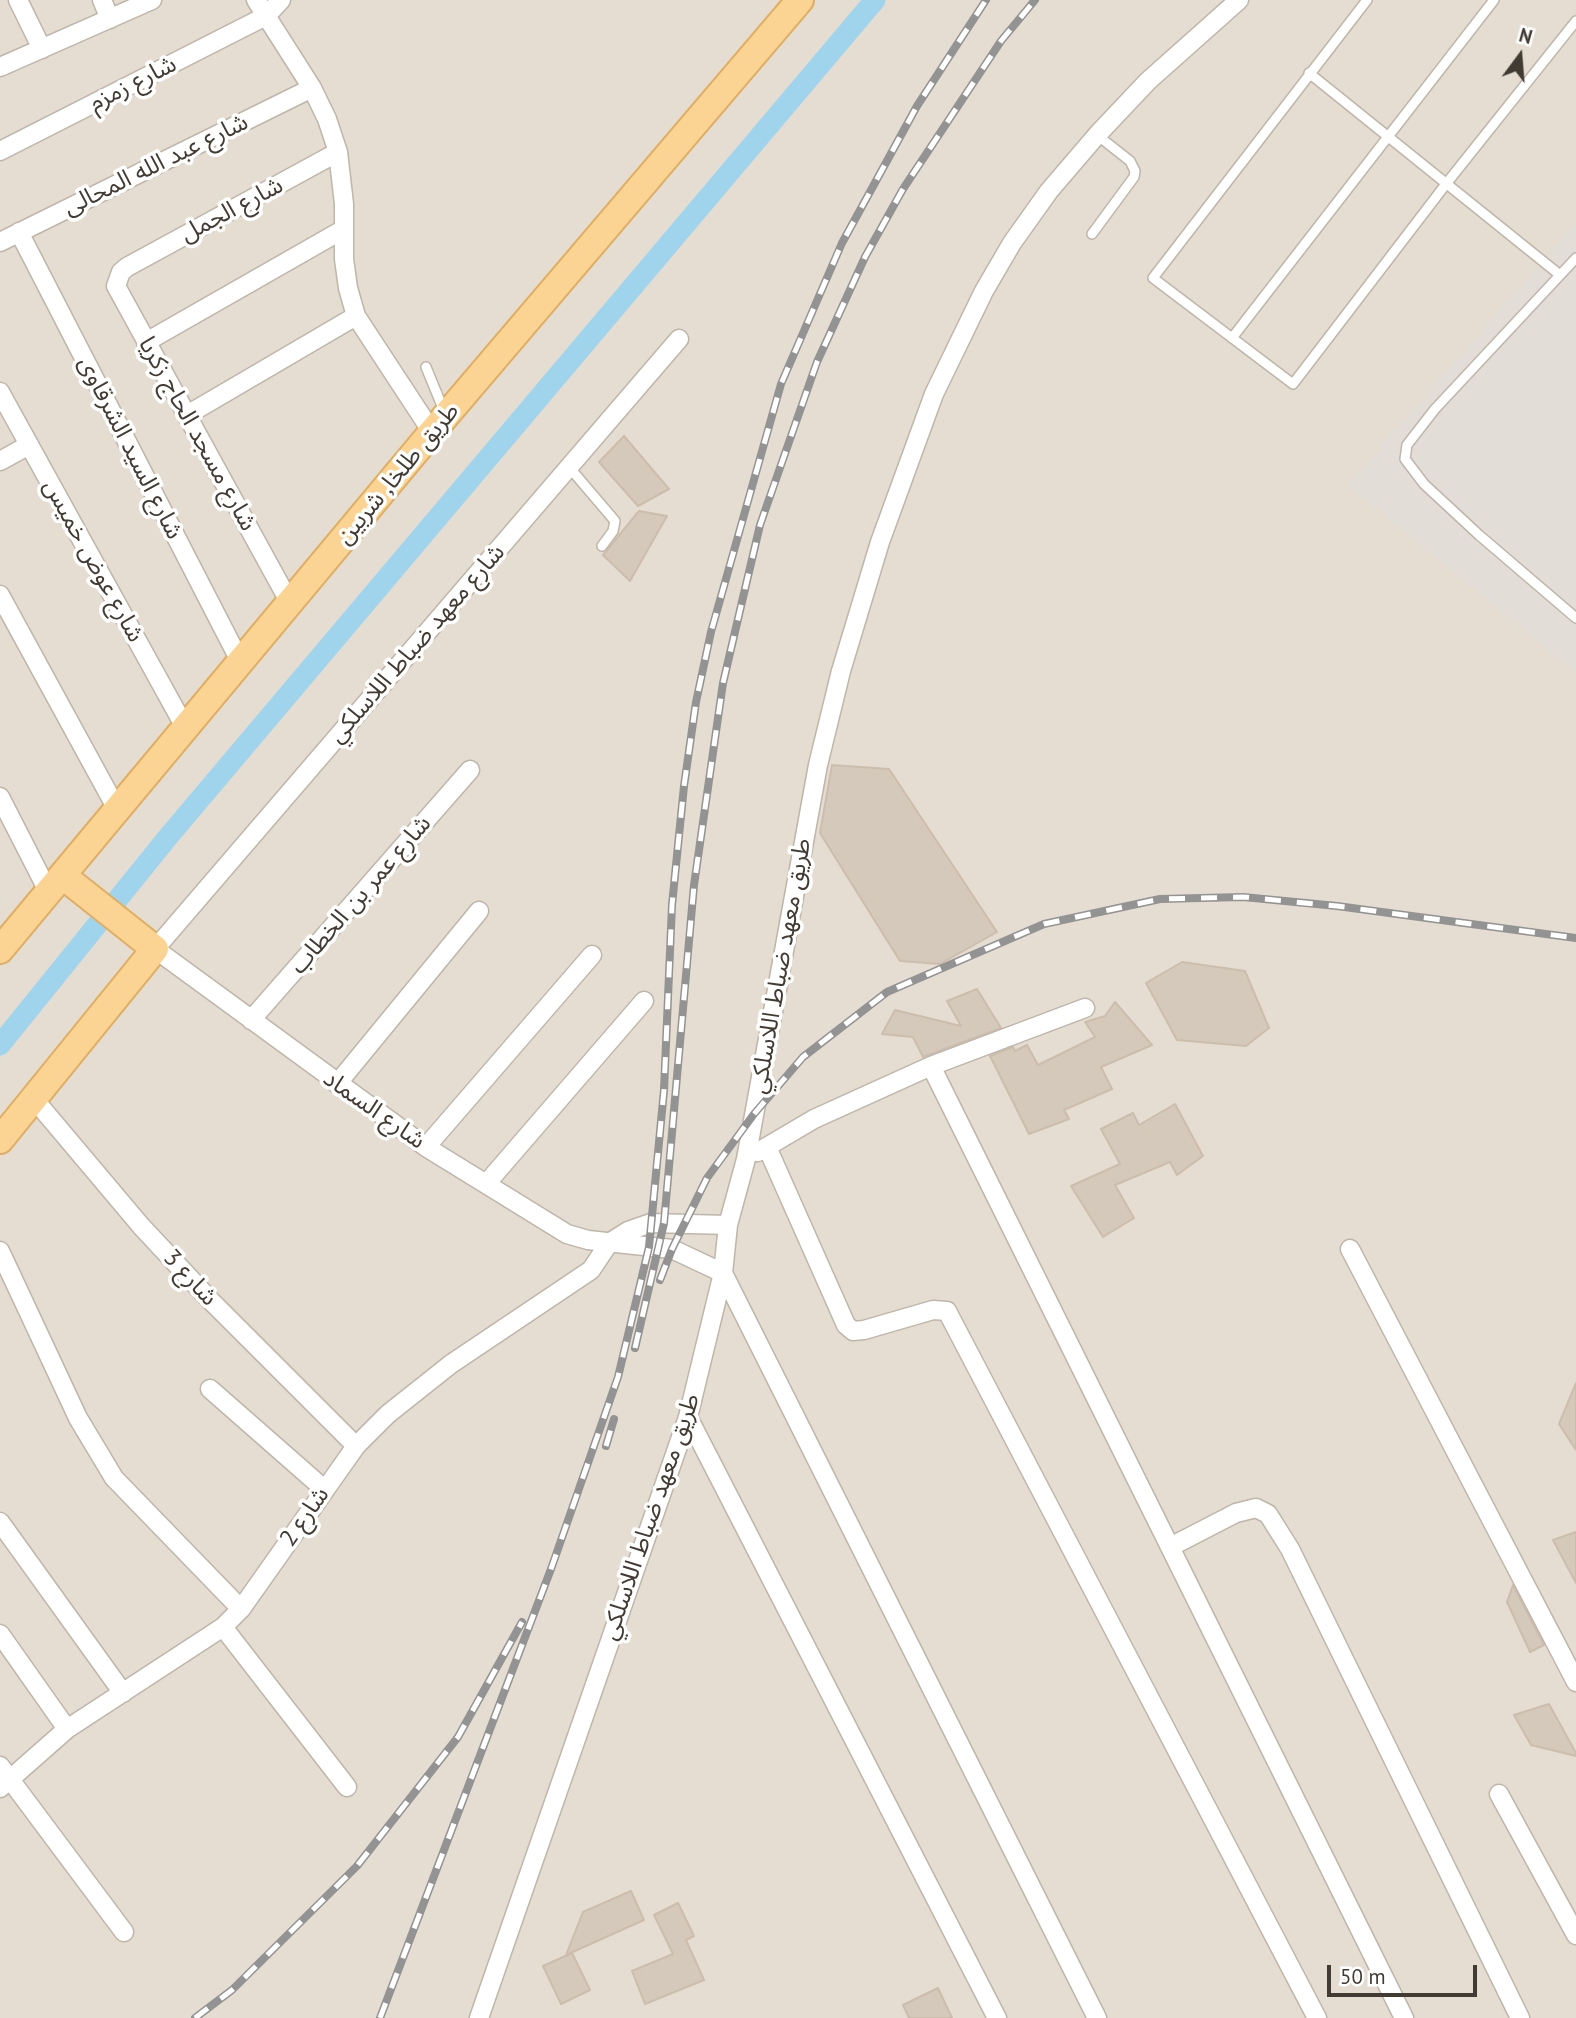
<!DOCTYPE html>
<meta charset="utf-8">
<style>
body{margin:0}
#map{position:relative;width:1576px;height:2018px;overflow:hidden;background:#f1ebe3;font-family:"PT Sans",sans-serif}
canvas{display:block}
.north{position:absolute;left:1485px;top:21px;width:70px;height:70px;-webkit-text-stroke:5px #fff;paint-order:stroke;rotate:16deg;font-size:19px;font-weight:700;line-height:28px;text-align:center;color:#423b33}
.north::after{content:'';display:block;margin:auto;width:24px;height:32px;background:#423b33;clip-path:polygon(50% 0,100% 100%,50% 72%,0 100%)}
.scale{position:absolute;left:1327px;top:1965px;width:150px;height:32px;box-sizing:border-box;border:4px solid #423b33;border-top:0;padding-left:9px;font-size:21px;line-height:24px;white-space:nowrap;color:#423b33;-webkit-text-stroke:5px #fff;paint-order:stroke}
</style>
<div id="map">
<canvas width="1576" height="2018"></canvas>
<div class="north">N</div>
<div class="scale">50 m</div>
</div>
<script>
const ctx = document.querySelector('canvas').getContext('2d');
ctx.lineJoin = 'round';
function paint(path, color) { ctx.fillStyle = color; ctx.fill(path, 'evenodd'); }
const toPath = rows => new Path2D(rows.map(r => 'M' + r).join(''));
function trace(path, color, width, dash) { ctx.strokeStyle = color; ctx.lineWidth = width; ctx.lineCap = dash ? 'butt' : 'round'; ctx.setLineDash(dash || []); ctx.stroke(path); }
function label(font, color, halo, rows, align = 'center') {
  ctx.font = font + ' "PT Sans","Noto Sans Arabic",sans-serif'; ctx.lineWidth = 7; ctx.setLineDash([]); ctx.textBaseline = 'middle'; ctx.strokeStyle = halo; ctx.fillStyle = color; for (const [text, x, y, turn = 0] of rows) {
    ctx.save(); ctx.translate(x, y); ctx.rotate((+turn || 0) * Math.PI / 180); ctx.textAlign = isNaN(turn) ? turn : align; if (halo) ctx.strokeText(text, 0, 0); ctx.fillText(text, 0, 0); ctx.restore();
  }
}
const residential = toPath([
 [0,0,1576,0,1576,2018,0,2018]
]);
const industrial = toPath([
 [1576,222,1576,673,1348,485]
]);
const canal = toPath([
 [0,1045,168,837,875,0]
]);
const building = toPath([
 [624,436,669,489,638,506,599,462,624,436],
 [639,511,667,516,630,581,603,555,639,511],
 [832,765,889,769,997,932,940,964,900,961,820,833,832,765],
 [1182,962,1245,971,1269,1028,1246,1046,1177,1040,1146,983,1182,962],
 [977,989,1001,1028,923,1057,913,1037,882,1034,895,1010,961,1026,947,1001,977,989],
 [1115,1002,1152,1045,1101,1067,1112,1089,1064,1110,1069,1119,1029,1134,990,1056,1013,1047,1015,1051,1027,1045,1038,1065,1095,1037,1085,1022,1105,1016,1115,1002],
 [1175,1104,1203,1156,1177,1175,1170,1162,1115,1185,1134,1218,1103,1237,1071,1186,1120,1164,1101,1129,1133,1113,1139,1125,1175,1104],
 [1576,1383,1576,1450,1559,1424,1576,1383],
 [1576,1532,1576,1583,1553,1540,1576,1532],
 [1513,1585,1544,1645,1530,1652,1507,1602,1513,1585],
 [1549,1704,1576,1753,1576,1756,1531,1745,1514,1715,1549,1704],
 [631,1891,644,1920,566,1955,583,1912,631,1891],
 [678,1903,694,1936,686,1940,704,1980,645,2004,632,1971,673,1954,654,1915,678,1903],
 [572,1953,590,1990,561,2004,543,1966,572,1953],
 [938,1988,952,2018,909,2018,903,2005,938,1988]
]);
const service = toPath([
 [1367,0,1153,278,1293,384,1446,184,1576,21],
 [1309,73,1560,275],
 [1092,234,1134,177,1135,171,1130,161,1097,135],
 [1576,258,1435,409,1407,445,1405,459,1424,484,1479,535,1576,618],
 [1232,338,1494,0],
 [426,367,444,411],
 [569,467,615,521,613,531,602,546]
]);
const minor = toPath([
 [18,0,42,49],
 [102,0,110,19],
 [256,0,312,88,327,119,338,152,344,204,344,259,348,288,356,316,432,432],
 [0,67,152,0],
 [0,151,266,16,281,0],
 [19,232,241,663],
 [0,242,312,88],
 [679,339,155,949,426,1147,567,1234,588,1240,672,1249,723,1273,1097,2018],
 [146,342,344,229],
 [0,392,186,729],
 [187,415,356,316],
 [0,461,29,445],
 [0,595,118,811],
 [290,603,116,286,121,272,127,267,338,152],
 [0,797,49,893],
 [251,1020,470,770],
 [931,1066,1404,2018],
 [337,1084,479,911],
 [34,1099,141,1226,211,1301,356,1446],
 [426,1147,592,955],
 [767,1147,846,1325,853,1331,864,1330,933,1310,947,1311,1317,2018],
 [758,1152,814,1119,931,1066,1085,1008],
 [486,1184,644,1001],
 [1350,1249,1576,1682],
 [0,1251,78,1418,114,1478,241,1609],
 [210,1389,324,1489],
 [688,1417,997,2018],
 [0,1522,123,1693],
 [1170,1547,1236,1513,1256,1508,1268,1514,1290,1549,1520,2018],
 [223,1627,347,1787],
 [0,1634,67,1729],
 [0,1766,124,1932],
 [0,1788,67,1729,223,1627,241,1609,356,1446,388,1414,417,1391,451,1364,591,1270,609,1243,628,1231,651,1223,728,1225],
 [1499,1794,1576,1935],
 [479,2018,688,1417,723,1273,728,1225,746,1159,818,765,841,671,880,542,934,394,984,291,1012,243,1049,191,1097,135,1148,81,1239,0]
]);
const primary = toPath([
 [0,950,432,432,800,0],
 [0,1140,155,949,63,876]
]);
const rail = toPath([
 [660,1280,672,1249,707,1178,754,1114,803,1057,887,992,1044,924,1160,899,1243,897,1337,906,1576,938],
 [635,1348,664,1223,694,885,723,683,760,525,817,362,865,257,903,189,1001,41,1035,0],
 [606,1446,614,1419],
 [195,2018,232,1990,357,1866,458,1737,522,1622],
 [380,2018,551,1569,618,1377,649,1247,664,1090,672,905,684,786,696,702,711,632,781,384,842,243,917,106,986,0]
]);
const streetNames = [
 ["شارع زمزم",133,84,-27],
 ["شارع عبد الله المحالى",156,165,-26],
 ["شارع الجمل",232,210,-28],
 ["شارع مسجد الحاج زكريا",197,434,61],
 ["شارع السيد الشرقاوى",130,448,63],
 ["طريق طلخا, شربين",398,474,-50],
 ["شارع عوض خميس",93,561,61],
 ["شارع معهد ضباط اللاسلكي",417,644,-49],
 ["شارع عمر بن الخطاب",361,895,-49],
 ["طريق معهد ضباط اللاسلكي",781,966,-80],
 ["شارع السماد",374,1110,35],
 ["شارع 3",190,1278,47],
 ["شارع 2",305,1517,-55],
 ["طريق معهد ضباط اللاسلكي",651,1517,-71]
];
paint(residential, '#e5ddd1');
paint(industrial, '#e3ddd8');
trace(canal, '#a0d4ed', 21);
paint(building, '#d5c9bc');
trace(building, '#ccbdac', 2);
trace(service, '#bfb5a9', 12);
trace(minor, '#bfb5a9', 21);
trace(primary, '#dfae63', 30);
trace(service, '#fff', 9);
trace(minor, '#fff', 18);
trace(primary, '#fbd392', 26);
trace(rail, '#939393', 8);
trace(rail, '#fff', 5, [16]);
label('24px', '#423b33', '#fff', streetNames);
</script>
